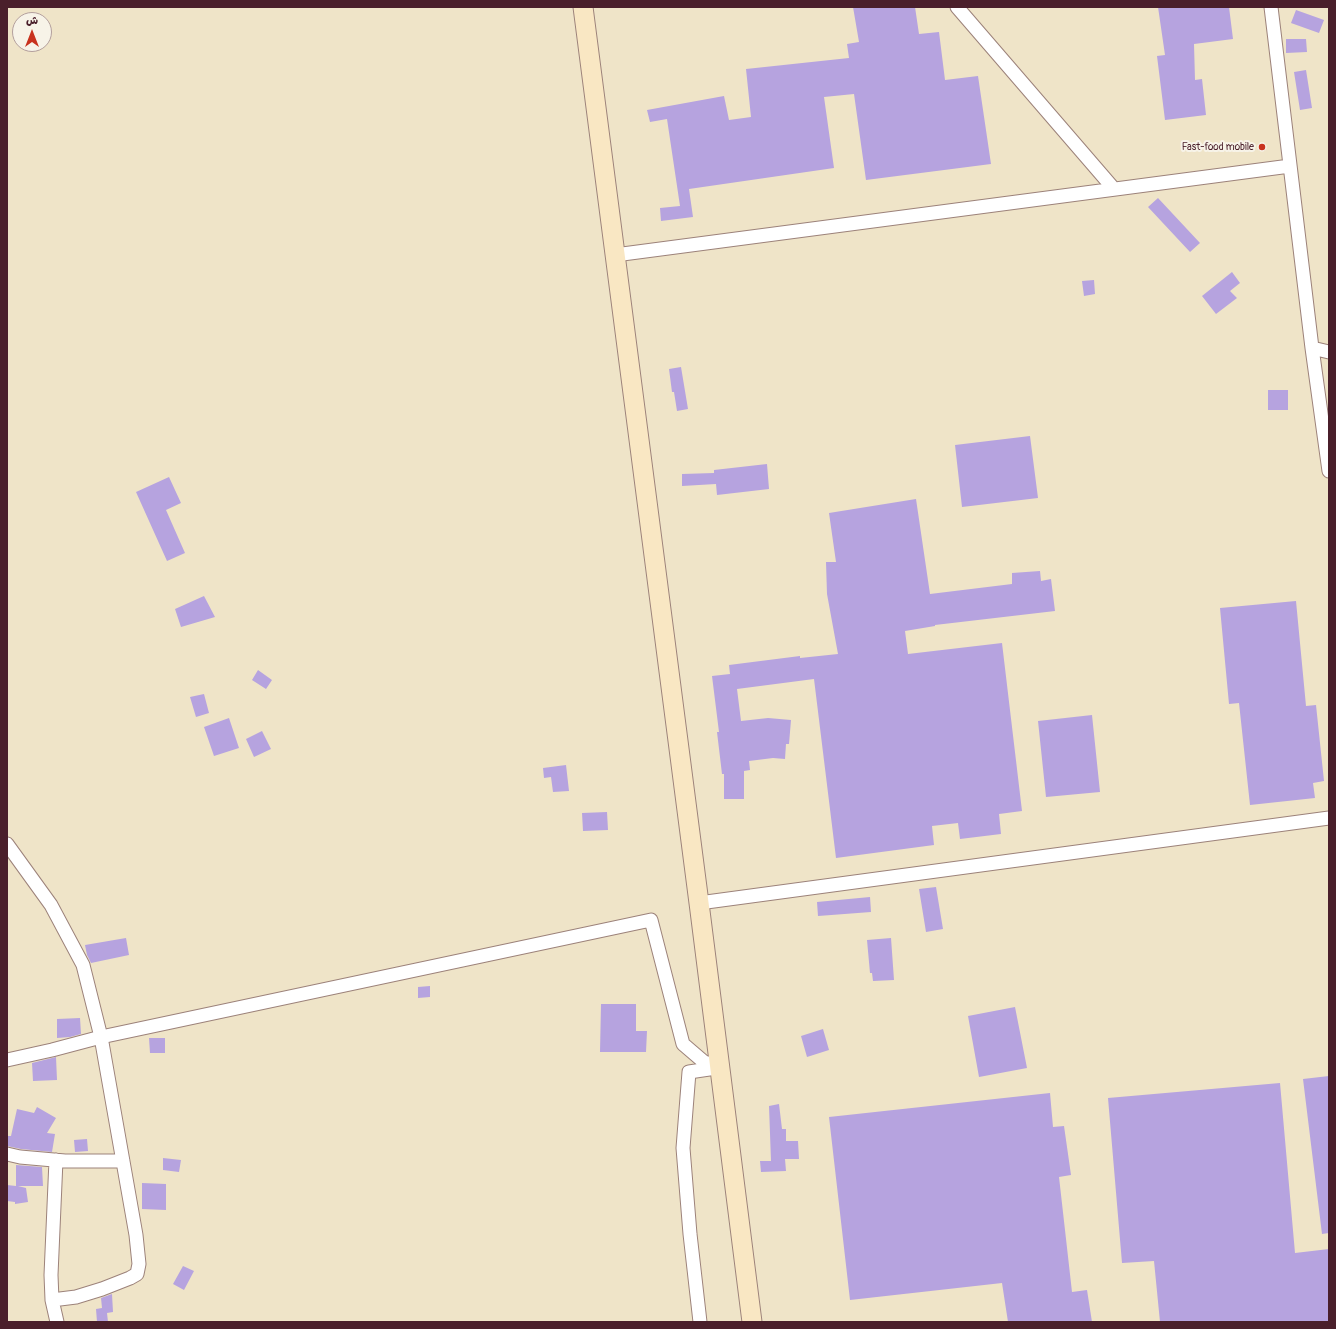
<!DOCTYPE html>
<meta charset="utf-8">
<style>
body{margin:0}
#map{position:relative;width:1336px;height:1329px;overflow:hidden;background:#efe4c8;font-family:Pangolin,"Playpen Sans Arabic",sans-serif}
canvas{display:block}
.frame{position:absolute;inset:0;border:8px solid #4a1f2b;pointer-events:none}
.north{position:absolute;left:12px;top:12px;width:40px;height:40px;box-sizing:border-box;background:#f7f3e8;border:1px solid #b29e9c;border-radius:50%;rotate:0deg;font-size:11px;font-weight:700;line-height:16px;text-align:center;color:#4a1f2b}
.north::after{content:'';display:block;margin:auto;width:14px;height:18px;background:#c8321e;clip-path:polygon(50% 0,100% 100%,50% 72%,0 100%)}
</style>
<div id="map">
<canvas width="1336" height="1329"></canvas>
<div class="frame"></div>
<div class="north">ش</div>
</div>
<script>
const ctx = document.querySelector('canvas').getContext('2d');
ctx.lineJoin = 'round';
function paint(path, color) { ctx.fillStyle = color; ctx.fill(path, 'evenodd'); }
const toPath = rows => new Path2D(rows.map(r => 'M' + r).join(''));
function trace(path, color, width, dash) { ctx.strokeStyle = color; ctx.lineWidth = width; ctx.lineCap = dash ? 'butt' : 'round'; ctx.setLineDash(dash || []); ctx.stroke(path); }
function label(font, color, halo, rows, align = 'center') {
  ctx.font = font + ' Pangolin,sans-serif'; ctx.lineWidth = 4; ctx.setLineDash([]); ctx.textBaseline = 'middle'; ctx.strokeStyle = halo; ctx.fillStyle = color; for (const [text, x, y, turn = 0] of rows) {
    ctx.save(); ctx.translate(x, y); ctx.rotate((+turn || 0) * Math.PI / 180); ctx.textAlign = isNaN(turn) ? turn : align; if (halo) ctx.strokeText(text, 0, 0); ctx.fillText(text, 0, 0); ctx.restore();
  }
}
const building = toPath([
 [853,7,915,7,919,34,939,32,945,80,978,76,991,164,866,180,854,94,824,97,834,168,689,189,693,217,661,221,660,208,680,206,667,119,650,122,647,110,724,96,729,120,751,117,746,69,849,58,847,44,859,42],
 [1158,7,1229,7,1233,39,1194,44,1195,80,1202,79,1206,115,1165,120,1157,56,1165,55],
 [1296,10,1324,20,1319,33,1291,23],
 [1286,39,1306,39,1307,52,1286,53],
 [1306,70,1312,108,1300,110,1294,72],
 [1158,198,1200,243,1190,252,1148,207],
 [1232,272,1240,283,1230,291,1237,298,1216,314,1202,296],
 [1094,280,1095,294,1084,296,1082,281],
 [681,367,688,409,677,411,674,392,672,392,669,369],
 [1268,390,1288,390,1288,410,1268,410],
 [1030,436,1038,498,962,507,955,445],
 [767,464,769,489,717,495,716,484,682,486,682,474,714,473,714,470],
 [169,477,181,503,166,510,185,553,167,561,136,492],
 [916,499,930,594,1012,584,1012,573,1040,571,1041,581,1051,579,1055,611,935,625,935,626,905,631,908,654,1002,643,1022,811,999,814,1001,834,960,839,958,823,932,826,934,845,836,858,814,679,737,689,741,721,768,718,791,720,789,744,786,744,785,759,773,758,749,761,750,770,744,771,744,799,724,799,724,774,722,774,717,732,719,732,712,676,730,674,729,665,800,656,800,658,838,654,827,594,826,562,836,562,829,513],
 [204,596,215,617,181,627,175,609],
 [1296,601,1306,706,1316,705,1324,781,1313,783,1315,798,1250,805,1239,703,1229,704,1220,608],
 [258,670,272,680,266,689,252,680],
 [204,694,209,713,196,717,190,697],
 [1092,715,1100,792,1046,797,1038,721],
 [229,718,239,748,214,756,204,727],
 [262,731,271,749,254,757,246,739],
 [566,765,569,791,553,792,551,777,544,778,543,768],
 [607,812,608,830,583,831,582,813],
 [936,887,943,929,926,932,919,889],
 [870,897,871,912,818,916,817,902],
 [126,938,129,955,91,963,87,955,85,945],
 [891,938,894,980,873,981,872,973,870,973,867,940],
 [430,986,430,997,418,998,418,987],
 [601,1004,636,1004,636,1031,647,1031,646,1052,600,1052],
 [1015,1007,1027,1068,979,1077,968,1016],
 [80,1018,81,1034,70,1037,57,1038,57,1019],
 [823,1029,829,1050,807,1057,801,1036],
 [149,1038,165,1038,165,1053,150,1053],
 [56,1057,57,1080,33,1081,32,1063],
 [1329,1076,1329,1233,1322,1234,1303,1079],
 [1280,1083,1295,1253,1329,1249,1329,1322,1160,1322,1154,1261,1122,1263,1108,1098],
 [1050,1093,1053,1127,1064,1126,1071,1175,1059,1177,1072,1292,1087,1290,1092,1322,1008,1322,1002,1283,850,1300,829,1117],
 [779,1104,782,1129,786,1129,786,1141,798,1141,799,1159,785,1159,786,1171,761,1172,760,1161,771,1161,769,1106],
 [37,1107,56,1118,47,1133,55,1134,52,1152,21,1149,7,1146,8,1136,11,1136,17,1109,34,1113],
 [87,1139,88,1151,75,1152,74,1140],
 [163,1158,181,1160,179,1172,163,1170],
 [16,1165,42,1167,43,1186,18,1186,26,1188,28,1202,15,1204,15,1202,7,1201,7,1185,16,1186],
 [142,1183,166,1184,166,1210,142,1209],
 [183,1266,194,1271,184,1290,173,1284],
 [112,1294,113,1312,107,1313,108,1322,97,1322,96,1309,102,1308,101,1298]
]);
const street = toPath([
 [957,7,1114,189],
 [1271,7,1312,348,1329,471],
 [615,255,1290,166],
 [1312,348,1329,352],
 [7,844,51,905,83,965,101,1037,136,1235,139,1264,137,1274,130,1278,102,1289,76,1297,52,1300,57,1322],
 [699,903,1329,818],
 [7,1060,52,1050,101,1037,651,920,683,1044,704,1062,720,1067],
 [7,1154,20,1157,65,1161,123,1161],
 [52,1300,51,1275,56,1160],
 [700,1322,690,1234,683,1148,689,1072,716,1068]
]);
const secondary = toPath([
 [583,7,699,903,752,1322]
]);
const markers = [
 [1262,147,4,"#c8321e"]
];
const poiNames = [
 ["Fast-food mobile",1254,147]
];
paint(building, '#b6a3df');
trace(street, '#9c827a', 15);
trace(secondary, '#9c827a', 21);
trace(street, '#fff', 13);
trace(secondary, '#f9e7c3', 19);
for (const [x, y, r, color] of markers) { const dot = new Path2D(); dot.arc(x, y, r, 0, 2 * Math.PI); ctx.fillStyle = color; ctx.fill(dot); trace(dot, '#f7f3e8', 1.5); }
label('10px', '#4a1f2b', '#f7f3e8', poiNames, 'right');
</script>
